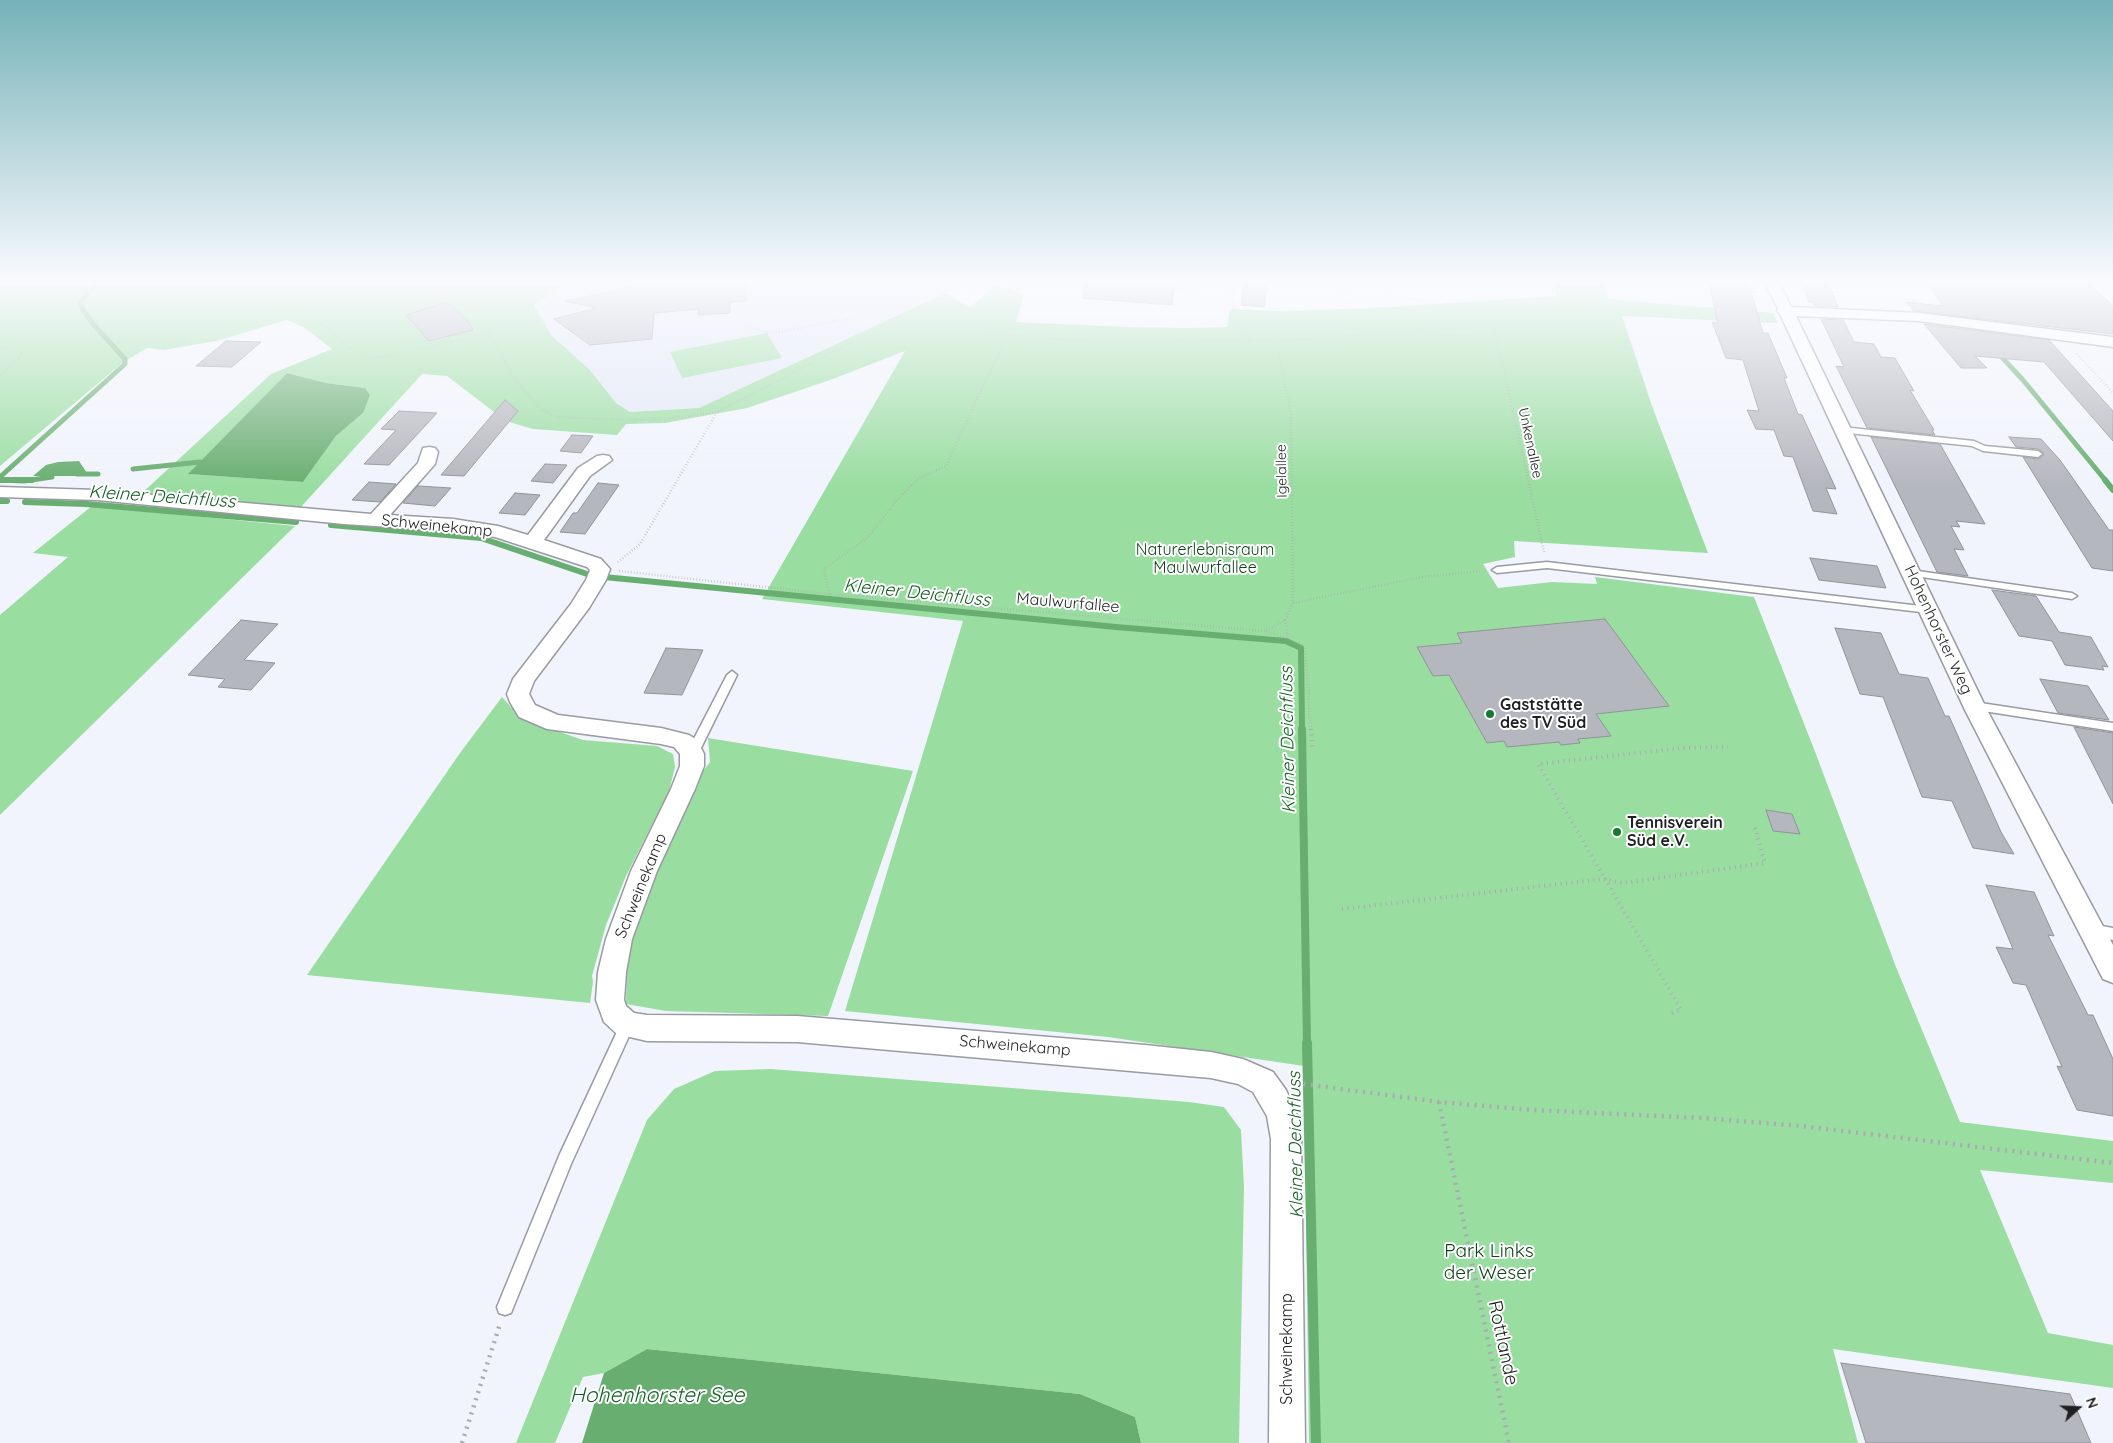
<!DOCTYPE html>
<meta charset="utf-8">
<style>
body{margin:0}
#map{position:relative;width:2113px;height:1443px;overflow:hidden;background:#f1f4fc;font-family:Quicksand,sans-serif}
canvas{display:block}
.north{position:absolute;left:2053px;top:1383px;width:50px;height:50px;-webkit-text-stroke:4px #fff;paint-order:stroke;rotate:70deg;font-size:14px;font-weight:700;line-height:20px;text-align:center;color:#1f2023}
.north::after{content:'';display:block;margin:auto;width:18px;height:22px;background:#1f2023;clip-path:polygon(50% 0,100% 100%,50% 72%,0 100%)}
</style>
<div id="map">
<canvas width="2113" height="1443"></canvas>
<div class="north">N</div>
</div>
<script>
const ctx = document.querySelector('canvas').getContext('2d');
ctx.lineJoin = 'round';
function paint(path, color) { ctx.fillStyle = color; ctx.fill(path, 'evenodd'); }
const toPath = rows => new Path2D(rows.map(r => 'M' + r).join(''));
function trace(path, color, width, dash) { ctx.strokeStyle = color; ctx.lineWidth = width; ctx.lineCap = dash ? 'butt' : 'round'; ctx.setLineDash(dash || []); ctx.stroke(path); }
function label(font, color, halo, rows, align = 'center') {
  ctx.font = font + ' Quicksand,sans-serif'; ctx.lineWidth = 4; ctx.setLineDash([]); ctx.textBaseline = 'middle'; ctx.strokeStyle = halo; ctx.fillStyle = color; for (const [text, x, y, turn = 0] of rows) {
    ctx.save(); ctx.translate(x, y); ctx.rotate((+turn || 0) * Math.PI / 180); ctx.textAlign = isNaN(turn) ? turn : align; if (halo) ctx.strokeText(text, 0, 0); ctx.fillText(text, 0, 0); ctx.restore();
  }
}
const built = toPath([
 [565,284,963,284,699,408,630,412,616,403,590,370,552,336,534,305]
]);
const green = toPath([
 [0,284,552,284,561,287,534,305,552,336,590,370,616,403,630,412,699,408,945,293,970,307,996,285,1024,294,1016,322,1127,327,1190,328,1227,327,1230,309,1276,311,1355,309,1556,296,1555,284,1605,284,1608,299,1773,313,1778,323,1622,316,1652,406,1708,553,1514,541,1515,557,1483,564,1498,588,1552,582,1597,584,1595,577,1754,597,1814,749,1896,967,1960,1122,2113,1141,2113,1183,1980,1170,2048,1333,2113,1345,2113,1388,1833,1349,1858,1443,1309,1443,1304,1066,1108,1037,845,1011,963,621,762,599,905,351,833,379,747,408,665,423,626,424,617,435,533,429,506,421,447,376,422,374,300,508,141,494,271,374,332,349,305,328,287,320,216,341,164,350,147,348,122,363,0,466],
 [287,373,326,383,365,388,363,413,336,436,303,482,189,474],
 [767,333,782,358,682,378,670,352],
 [92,506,295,526,0,815,0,615,68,557,33,553],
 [502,697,522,719,583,740,657,746,673,754,675,767,669,791,626,876,606,925,592,976,593,982,590,1003,307,975,460,753],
 [708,738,913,771,828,1016,666,1011,626,1004,627,959,650,878,692,786,710,762],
 [771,1069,1189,1102,1224,1107,1241,1130,1244,1187,1239,1443,1141,1443,1135,1417,1080,1394,647,1349,604,1373,583,1377,555,1443,516,1443,647,1120,674,1089,715,1071]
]);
const water = toPath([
 [287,373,326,383,365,388,370,395,363,413,336,436,303,482,188,474],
 [79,461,87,473,80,476,33,476,46,465,58,462],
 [647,1349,1080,1394,1135,1417,1141,1443,582,1443,604,1373]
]);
const streamFar3 = toPath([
 [1998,353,2023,380,2106,481],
 [133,469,200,462],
 [77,474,98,474],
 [0,477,125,364,125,359,94,325,82,308,80,302,93,288,94,284],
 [0,480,24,481,52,477]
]);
const streamFar2 = toPath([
 [0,480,32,480],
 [2105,480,2113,490],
 [0,501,7,501],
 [25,502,86,504,296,522],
 [331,525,481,538,593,576],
 [604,577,1116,627,1286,641,1301,648,1302,730]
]);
const streamFar1 = toPath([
 [1302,729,1307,1045]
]);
const stream = toPath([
 [1307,1043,1316,1443]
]);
const building = toPath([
 [633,284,746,284,746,301,730,302,730,313,698,315,699,309,654,313,652,339,590,345,554,319,596,308,565,301,615,291,633,284],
 [1084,284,1175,284,1172,305,1083,298,1084,284],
 [1244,284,1267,284,1264,307,1241,305,1244,284],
 [1709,284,1749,284,1763,333,1768,333,1787,378,1784,378,1798,414,1802,415,1836,489,1826,488,1837,514,1813,511,1793,457,1784,456,1774,430,1756,429,1747,410,1759,411,1743,360,1726,358,1712,322,1718,323,1709,284],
 [1802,284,1828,284,1838,307,1815,306,1814,303,1809,302,1802,284],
 [1928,284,2090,284,2113,306,2113,334,1914,311,1906,302,1943,306,1928,284],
 [447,302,467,319,473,330,429,341,406,315,447,302],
 [1821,319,1843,320,1854,342,1874,344,1881,357,1895,358,1914,391,1910,390,1934,430,1932,430,1935,435,1867,428,1836,366,1844,367,1821,319],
 [1924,324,2049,340,2113,411,2113,441,2044,362,1975,356,1987,368,1961,368,1924,324],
 [226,341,261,342,232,367,196,366,226,341],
 [505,400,518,411,464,476,441,475,505,400],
 [399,411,437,413,389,465,364,464,396,430,381,429,399,411],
 [572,435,593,436,581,453,560,451,572,435],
 [1871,437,1940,444,1985,524,1956,521,1960,527,1951,526,1964,550,1954,549,1968,576,1937,572,1871,437],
 [2009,437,2041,439,2060,460,2109,530,2113,530,2113,571,2092,568,2023,457,2038,459,2043,456,2043,452,2038,449,2016,447,2009,437],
 [545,464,567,465,553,483,531,481,545,464],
 [369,482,396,484,380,502,352,500,369,482],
 [598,483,619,485,585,534,560,532,573,513,577,513,598,483],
 [418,486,451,488,435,506,403,503,418,486],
 [515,493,540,495,525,515,499,513,515,493],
 [1810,558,1877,566,1886,588,1819,580,1810,558],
 [1992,590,2036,596,2059,632,2091,637,2108,667,2102,666,2104,670,2065,665,2052,641,2019,636,1992,590],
 [1605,619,1669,706,1596,714,1611,736,1578,739,1580,743,1561,745,1559,742,1507,747,1504,741,1487,743,1449,675,1433,676,1417,647,1462,643,1457,633,1605,619],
 [241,620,278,624,244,660,275,663,251,690,218,687,225,679,188,675,241,620],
 [1835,628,1881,633,1899,674,1928,678,1945,716,1949,716,2001,832,2014,854,1973,848,1952,801,1922,797,1883,697,1860,694,1835,628],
 [666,648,703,650,682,695,644,693,666,648],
 [2040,679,2088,686,2109,720,2058,713,2040,679],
 [2074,727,2113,733,2113,804,2074,727],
 [1766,810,1792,814,1800,834,1773,831,1766,810],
 [1986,885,2034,892,2054,936,2048,935,2088,1015,2093,1015,2113,1059,2113,1116,2077,1110,2057,1066,2062,1067,2026,985,2013,983,1996,947,2013,949,1986,885],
 [1841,1363,2070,1394,2091,1443,1866,1443,1841,1363]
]);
const pathFar2 = toPath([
 [158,284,223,307,244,312,320,323,363,358,373,359,488,333],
 [417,284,449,293,471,308,482,322,516,380,540,409,557,417,624,420,666,419,717,412,890,322,954,308],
 [986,284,954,308,977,325,1007,335,1097,342,1276,341,1494,326,1607,314,1773,322],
 [1094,284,1190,291,1208,284],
 [1211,284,1233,294,1234,320,1250,341],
 [1344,284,1344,306],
 [1389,284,1384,294,1435,303],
 [2031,284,2052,304],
 [2097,284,2113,298],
 [0,285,2,284],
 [320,323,432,288],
 [1494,326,1544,552],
 [750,328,773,333,852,318],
 [0,347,22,352,21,356,0,375],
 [2077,354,2113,393],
 [618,562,640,544,717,412],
 [619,571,829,594,1265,631,1285,620,1293,603,1291,414,1276,341],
 [829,594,824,569,868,537,897,500,919,478,946,466,1007,335],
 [1293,603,1422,577,1482,571],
 [1285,620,1288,639,1305,647,1311,730],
 [1266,631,1288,639]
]);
const pathFar1 = toPath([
 [1311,729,1313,749],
 [1342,909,1604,879,1623,883,1765,863,1754,825],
 [1672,1013,1681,1009,1538,764,1683,748,1728,747]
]);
const path = toPath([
 [1296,1083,1439,1102,1532,1110,1702,1118,1801,1126,2113,1163],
 [1439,1102,1509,1443],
 [462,1443,500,1324]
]);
const lane = toPath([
 [1842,427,1974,441,1985,446,2038,451,2042,454,2038,457,1983,451,1972,446,1839,432,1838,430,1842,427],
 [1547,562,1929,607,1934,610,1929,613,1547,568,1497,573,1492,570,1497,567,1547,562],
 [1911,570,2072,593,2077,596,2072,599,1908,575,1906,573,1908,571,1911,570],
 [732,671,737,675,698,754,696,757,688,757,686,754,727,675,732,671],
 [1974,702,2113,723,2113,731,1970,709,1968,706,1974,702],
 [2091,924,2113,928,2113,940,2086,934,2084,930,2086,926,2091,924],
 [627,1019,632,1021,634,1025,571,1164,511,1313,505,1315,499,1313,497,1307,559,1156,622,1021,627,1019]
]);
const street = toPath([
 [1766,284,1780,284,1791,307,1919,313,2113,337,2113,347,1919,321,1796,316,1987,710,2113,945,2113,983,2103,979,1965,710,1780,314,1777,311,1778,309,1766,284],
 [429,447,435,448,438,452,435,464,390,515,453,519,498,526,528,535,578,468,597,456,603,455,609,456,612,460,590,476,544,540,601,559,610,569,606,580,589,608,534,681,529,694,535,705,558,715,661,728,689,735,697,740,704,754,704,766,695,789,657,871,632,939,626,972,624,1000,626,1006,634,1013,647,1015,797,1016,1145,1045,1211,1052,1243,1059,1273,1072,1286,1090,1297,1115,1301,1139,1305,1443,1269,1443,1271,1139,1267,1116,1253,1092,1238,1084,1211,1078,797,1042,647,1041,617,1034,604,1022,596,1000,598,972,606,939,631,871,671,789,680,766,680,754,674,747,661,744,547,729,519,717,510,702,507,694,513,679,571,604,586,580,590,570,587,567,495,537,453,531,344,524,97,500,0,497,0,487,97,490,371,514,418,463,423,448,429,447]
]);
const markers = [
 [1490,714,5,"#147c30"],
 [1617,832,5,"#147c30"]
];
const farStreetnames = [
 ["Unkenallee",1530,443,78],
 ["Igelallee",1282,471,-91]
];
const streetNames = [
 ["Schweinekamp",437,526,6],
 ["Maulwurfallee",1068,603,5],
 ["Hohenhorster Weg",1938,630,65],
 ["Schweinekamp",641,886,-68],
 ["Schweinekamp",1015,1046,5],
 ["Schweinekamp",1287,1349,-90]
];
const parkNames = [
 ["Naturerlebnisraum",1205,550],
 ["Maulwurfallee",1205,568]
];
const poiNames = [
 ["Gaststätte",1500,705],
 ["des TV Süd",1500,723],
 ["Tennisverein",1627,823],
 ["Süd e.V.",1627,841]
];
const waterNames = [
 ["Kleiner Deichfluss",162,497,4],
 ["Kleiner Deichfluss",917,593,6],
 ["Kleiner Deichfluss",1288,740,-91],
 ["Kleiner Deichfluss",1296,1145,-91]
];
const nearParknames = [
 ["Park Links",1489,1251],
 ["der Weser",1489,1273]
];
const nearStreetnames = [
 ["Rottlande",1503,1343,78]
];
const nearWaternames = [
 ["Hohenhorster See",657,1396]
];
paint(built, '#e1e7f5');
paint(green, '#9adda1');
paint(water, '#68ae70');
trace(streamFar3, '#68ae70', 5);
trace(streamFar2, '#68ae70', 6);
trace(streamFar1, '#68ae70', 8);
trace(stream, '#68ae70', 10);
paint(building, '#b5b7be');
trace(building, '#91939a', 1);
trace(lane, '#989ba1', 3);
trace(street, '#989ba1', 3);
trace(pathFar2, '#a9abb2', 2.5, [0.5, 2.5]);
trace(pathFar1, '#a9abb2', 4, [1, 4.5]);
trace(path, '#a9abb2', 4.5, [2, 5.5]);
paint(lane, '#fff');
paint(street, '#fff');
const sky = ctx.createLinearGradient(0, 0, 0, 486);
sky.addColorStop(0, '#75b2b8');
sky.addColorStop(0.58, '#f9fafe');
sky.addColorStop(1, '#f9fafe00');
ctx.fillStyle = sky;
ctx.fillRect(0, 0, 2113, 486);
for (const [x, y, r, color] of markers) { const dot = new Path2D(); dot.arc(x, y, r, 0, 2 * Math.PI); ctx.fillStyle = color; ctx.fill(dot); trace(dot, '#fff', 2); }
label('14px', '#1f2023', '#fff', farStreetnames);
label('16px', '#1f2023', '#fff', streetNames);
label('16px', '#12441c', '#fff', parkNames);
label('bold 16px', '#1f2023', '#fff', poiNames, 'left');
label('italic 18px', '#166127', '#fff', waterNames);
label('19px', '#12441c', '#fff', nearParknames);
label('19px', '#1f2023', '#fff', nearStreetnames);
label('italic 21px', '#166127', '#fff', nearWaternames);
</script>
